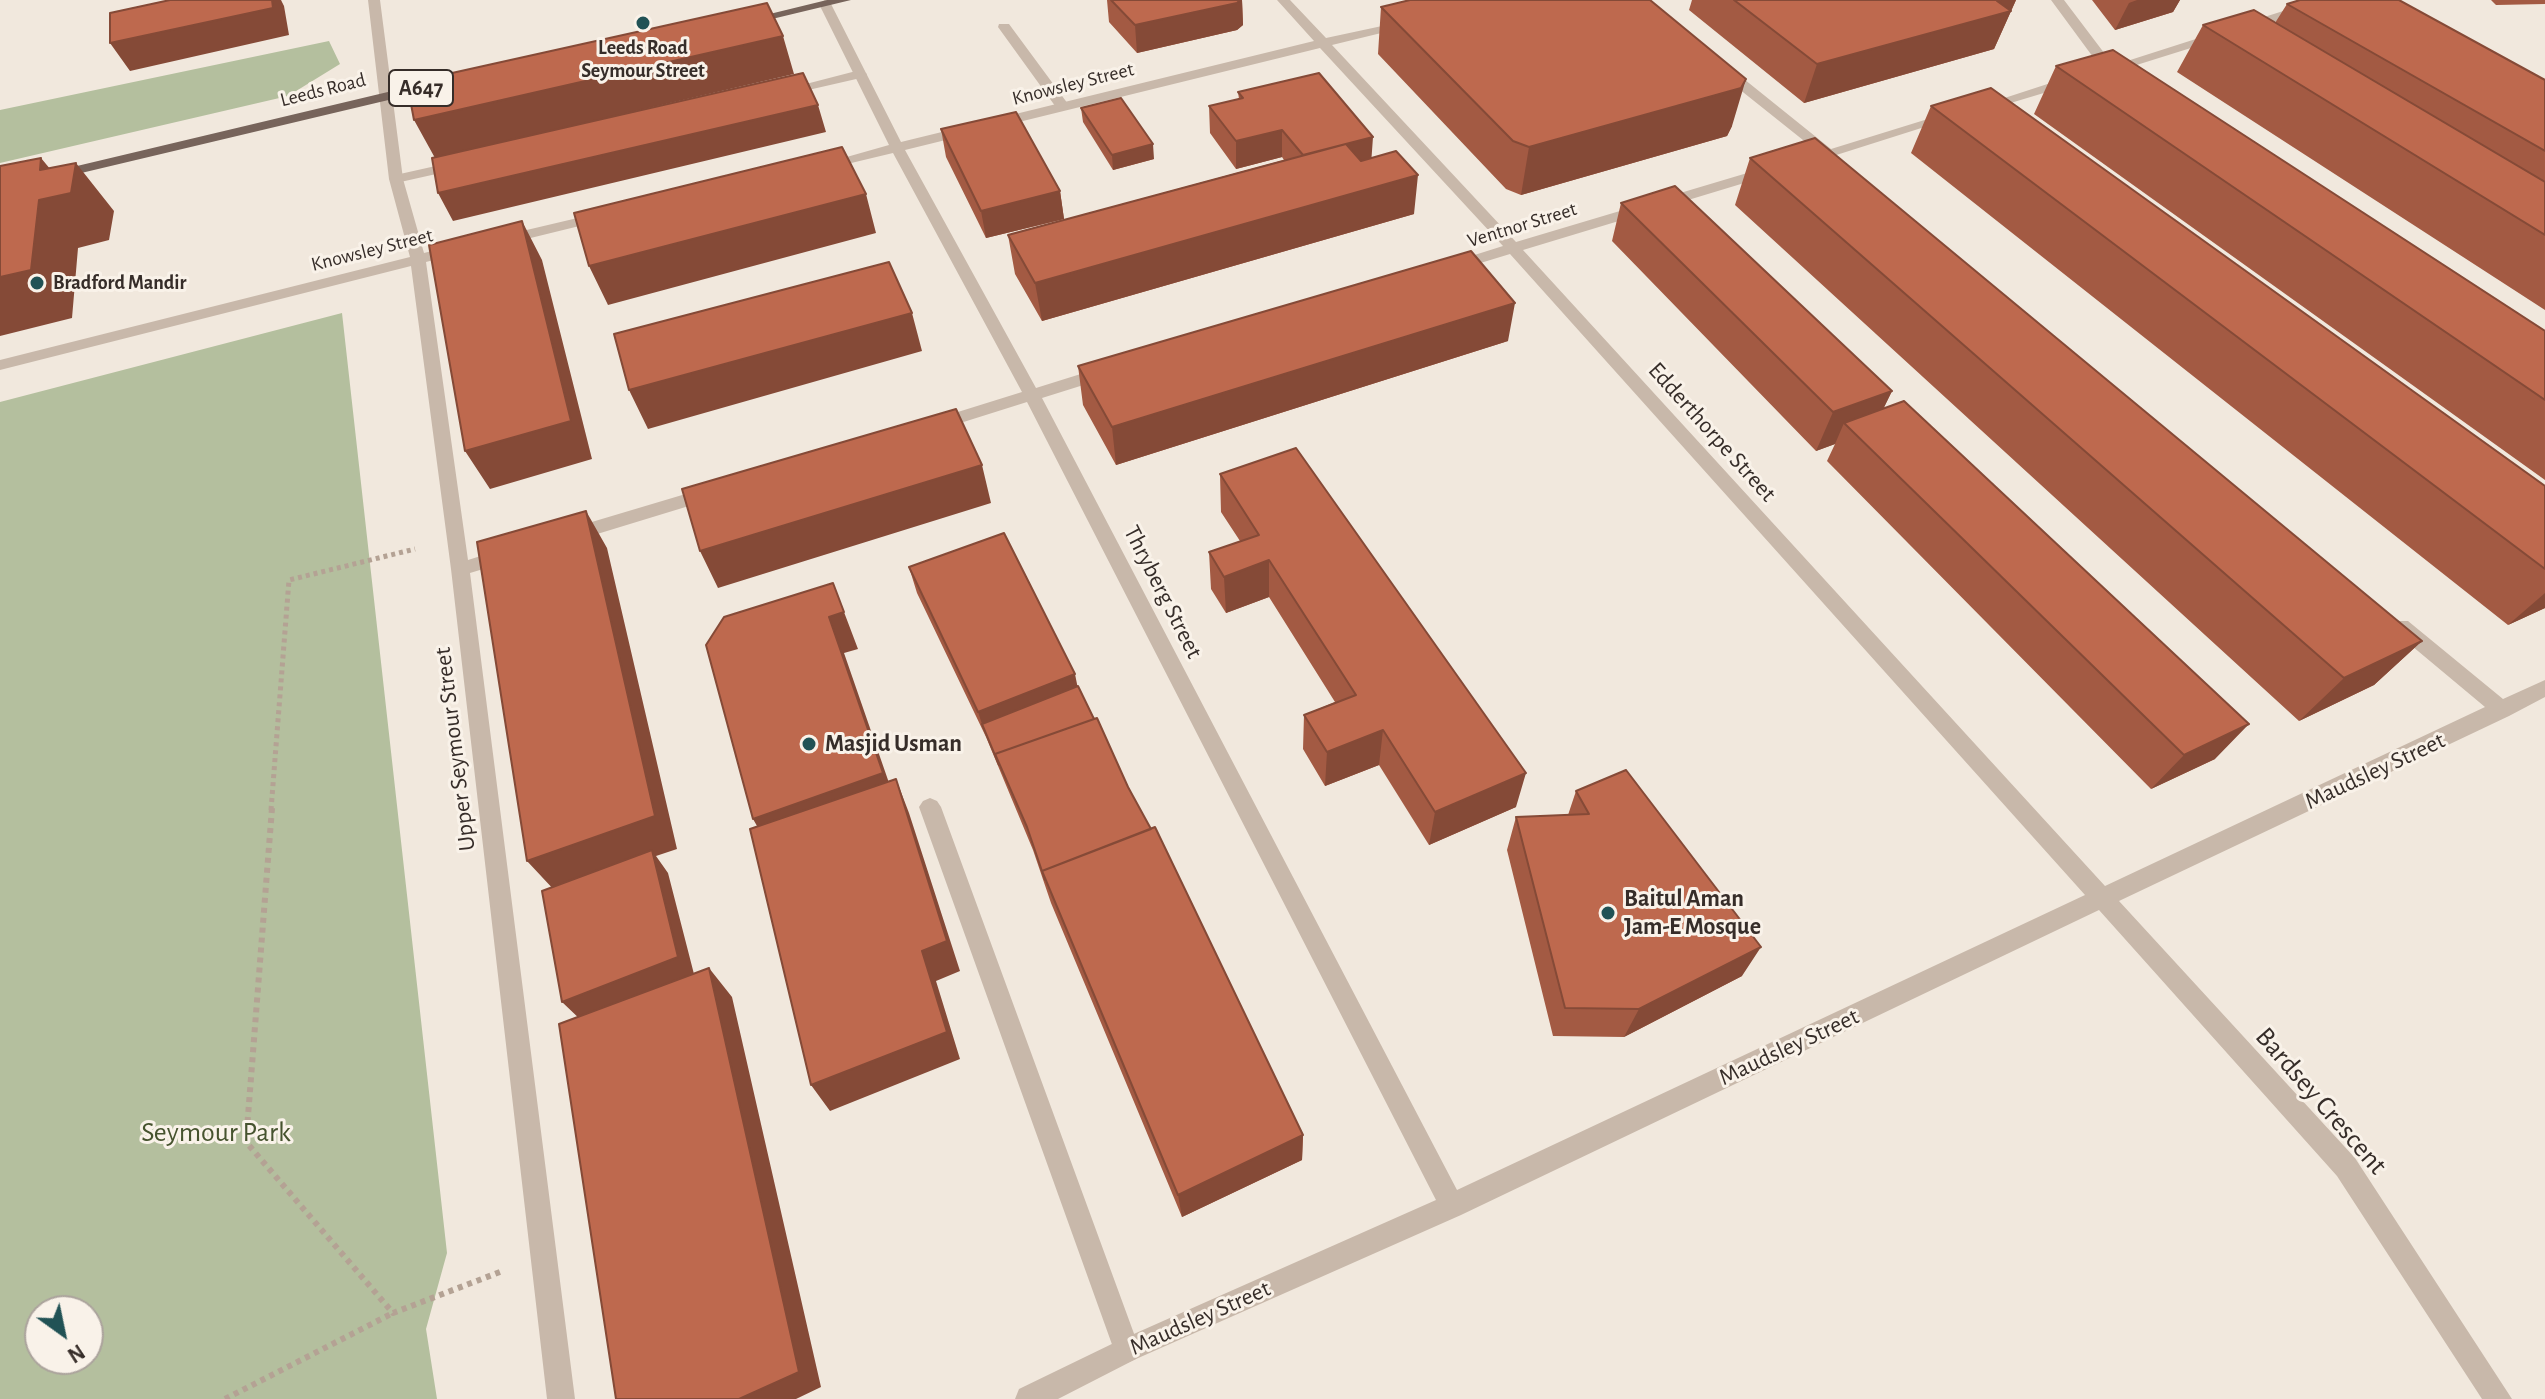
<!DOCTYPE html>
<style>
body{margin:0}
#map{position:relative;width:2545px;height:1399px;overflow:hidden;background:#f1e8dd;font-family:"Alegreya Sans",sans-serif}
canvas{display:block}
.north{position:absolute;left:24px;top:1295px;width:80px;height:80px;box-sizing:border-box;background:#f9f2e9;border:2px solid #aba39c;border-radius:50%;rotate:147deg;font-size:22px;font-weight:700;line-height:32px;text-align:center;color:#362d29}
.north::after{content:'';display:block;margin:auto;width:28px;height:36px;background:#215255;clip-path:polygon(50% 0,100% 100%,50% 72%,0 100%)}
</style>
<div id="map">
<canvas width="2545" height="1399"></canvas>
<div class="north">N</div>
</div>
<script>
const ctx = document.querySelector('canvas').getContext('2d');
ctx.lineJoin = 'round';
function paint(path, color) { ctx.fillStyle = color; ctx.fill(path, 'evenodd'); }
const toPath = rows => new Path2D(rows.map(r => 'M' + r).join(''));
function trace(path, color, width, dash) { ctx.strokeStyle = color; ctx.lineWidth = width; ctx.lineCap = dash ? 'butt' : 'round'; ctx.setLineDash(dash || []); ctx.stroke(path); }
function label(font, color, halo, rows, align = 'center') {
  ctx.font = font + ' "Alegreya Sans",sans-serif'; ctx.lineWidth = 6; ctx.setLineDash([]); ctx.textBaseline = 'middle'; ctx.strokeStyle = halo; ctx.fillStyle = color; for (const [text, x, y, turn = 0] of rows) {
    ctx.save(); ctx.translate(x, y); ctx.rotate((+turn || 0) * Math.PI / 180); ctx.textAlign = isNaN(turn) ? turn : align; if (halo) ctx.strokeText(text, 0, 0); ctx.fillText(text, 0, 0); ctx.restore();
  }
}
const green = toPath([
 [329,41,340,64,288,96,0,163,0,110],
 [342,313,447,1253,426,1329,437,1399,0,1399,0,402],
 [40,1311,88,1311,88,1359,40,1359]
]);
const pathFar1 = toPath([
 [271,810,289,580,415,549]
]);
const path = toPath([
 [272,808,246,1142,393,1313,500,1272],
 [225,1399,393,1313]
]);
const service = toPath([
 [2051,0,2064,0,2114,66,2114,72,2104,72,2051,0],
 [999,24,1009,24,1068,104,1068,110,1058,110,998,27,999,24],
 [860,70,867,74,865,77,782,96,775,92,860,70],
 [458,161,465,165,463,168,396,183,389,179,391,176,458,161],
 [930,798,937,801,941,807,1140,1350,1136,1359,1127,1363,1118,1359,1114,1350,919,807,923,801,930,798]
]);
const minor = toPath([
 [368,0,380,0,403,179,424,253,455,245,463,250,460,253,426,262,468,560,506,548,515,555,513,560,470,573,575,1399,547,1399,451,569,411,266,0,370,0,360,410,257,389,179,368,0],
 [825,0,831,4,901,142,1314,41,1277,0,1290,0,1326,38,1410,20,1410,26,1332,45,1516,242,1764,168,1774,168,1774,174,1523,250,2105,886,2485,707,2394,631,2391,626,2394,621,2408,621,2503,699,2545,680,2545,697,2509,716,2119,901,2355,1158,2512,1399,2482,1399,2337,1176,2099,910,1461,1215,1136,1359,1058,1399,1015,1399,1019,1389,1118,1341,1436,1200,1027,402,935,431,926,425,929,421,1022,392,893,153,822,170,815,166,889,145,819,4,825,0],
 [1320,48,1503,246,1446,264,1446,270,1451,272,1510,254,2085,895,1457,1190,1042,398,1109,377,1111,373,1103,367,1036,388,905,150,1320,48],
 [2305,4,2311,8,2309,11,2111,73,2099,70,2305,4],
 [1719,67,1729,67,1831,149,1944,114,1956,117,1808,164,1801,160,1803,157,1818,152,1719,73,1719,67],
 [2072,76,2077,77,2077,83,1984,111,1977,107,2072,76],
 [603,212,608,213,608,219,502,245,494,240,497,237,603,212],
 [709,487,715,488,718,493,715,498,571,542,562,535,565,530,709,487]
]);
const primary = toPath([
 [827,0,851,0,747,25,741,21,827,0],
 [434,81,439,82,439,88,56,179,49,175,56,171,434,81]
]);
const wall = toPath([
 [1107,0,1242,0,1243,25,1237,30,1137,53,1109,22],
 [1692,0,2016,0,1994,49,1804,103,1689,10],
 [2092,0,2180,0,2173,12,2115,30],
 [2491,0,2545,0,2545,4,2496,5],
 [2287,4,2545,80,2545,310,2177,72,2203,25,2275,23],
 [1381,7,1732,126,1727,136,1521,195,1506,189,1378,54],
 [2056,66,2545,331,2545,480,2034,114],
 [1238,92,1372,158,1414,214,1042,321,1015,274,1008,235,1284,160,1282,157,1236,169,1210,133,1209,106,1239,99],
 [1931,106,2545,486,2545,608,2508,625,1911,153],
 [1081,108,1154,159,1113,170,1083,122],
 [941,129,1060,191,1064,219,986,238,946,157],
 [1750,158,2422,641,2374,685,2299,721,1735,205],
 [1621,203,1892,391,1883,409,2215,759,2151,789,1827,461,1835,444,1816,451,1612,241],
 [1508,341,1116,465,1083,405,1078,366],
 [1220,474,1516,807,1429,845,1379,765,1325,786,1303,749,1304,715,1335,702,1269,597,1226,613,1211,589,1209,552,1240,541,1221,512],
 [909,567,1078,686,1303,1135,1302,1160,1182,1217,1051,903,1033,850,986,737,917,593],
 [1576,791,1742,976,1624,1037,1553,1036,1507,850,1516,817,1568,815]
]);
const shadedWall = toPath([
 [272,0,281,0,284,6,289,35,130,71,110,43],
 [1240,0,1242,0,1243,25,1237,30,1137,53,1135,25],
 [2001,0,2016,0,1994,49,1804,103,1817,64],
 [2137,0,2180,0,2173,12,2115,30,2129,3],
 [783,36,794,74,435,158,414,120],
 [1746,79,1732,126,1727,136,1521,195,1529,147],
 [818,105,826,132,453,221,438,193],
 [1282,130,1282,157,1236,169,1236,141],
 [1373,137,1371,165,1303,155],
 [1153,144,1154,159,1113,170,1112,155],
 [41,158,70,193,76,163,114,211,109,240,78,248,72,318,0,336,0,277,40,170],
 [1418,175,1414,214,1042,321,1035,283],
 [1060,191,1064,219,986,238,981,211],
 [866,194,876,233,608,305,589,266],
 [522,221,542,260,592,459,490,489,465,451],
 [1515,303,1508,341,1116,465,1112,427],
 [912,313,922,351,648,429,629,390],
 [1892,391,1873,430,1844,423,1835,444,1816,451,1833,412],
 [982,465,991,503,718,588,700,551],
 [586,511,607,548,677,849,656,856,668,873,695,978,583,1022,562,1002,556,892,527,861],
 [1269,560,1269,597,1226,613,1224,577],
 [833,583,858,649,844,653,897,806,772,852,753,819,829,617],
 [2545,593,2545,608,2508,625],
 [2422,641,2374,685,2299,721,2344,678],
 [1075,674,1080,699,982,724,978,712],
 [2249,724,2215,759,2151,789,2184,755],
 [1383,730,1379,765,1325,786,1327,752],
 [1526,773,1516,807,1429,845,1435,812],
 [896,779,909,813,960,971,936,981,960,1059,830,1111,811,1085,922,951],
 [1761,947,1742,976,1624,1037,1639,1009],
 [709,968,732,997,821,1387,796,1399,739,1399],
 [1303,1135,1302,1160,1182,1217,1178,1195]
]);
const building = toPath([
 [170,0,272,0,273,8,110,43,110,13,170,0],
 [1111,0,1240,0,1237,3,1135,25,1111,0],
 [1410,0,1650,0,1746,79,1741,88,1529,147,1513,141,1381,7,1410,0],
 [1734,0,2001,0,1997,1,2011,11,1817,64,1734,0],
 [2300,0,2399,0,2545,80,2545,151,2287,4,2300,0],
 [767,3,783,36,414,120,407,83,767,3],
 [2254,10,2545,182,2545,235,2203,25,2254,10],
 [2113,50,2545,331,2545,400,2056,66,2113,50],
 [803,73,818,105,438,193,432,158,803,73],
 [1319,73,1373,137,1303,155,1282,130,1236,141,1209,106,1243,98,1238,92,1319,73],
 [1991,88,2545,486,2545,569,1931,106,1991,88],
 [1121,98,1153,144,1112,155,1081,108,1121,98],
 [1016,112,1060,191,981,211,941,129,1016,112],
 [1815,138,2422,641,2344,678,1750,158,1815,138],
 [1346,144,1361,161,1396,151,1418,175,1035,283,1008,235,1346,144],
 [842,147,866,194,589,266,574,213,842,147],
 [41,158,40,170,76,163,71,193,39,200,31,270,0,277,0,166,41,158],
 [1675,186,1892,391,1833,412,1621,203,1675,186],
 [522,221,571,421,465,451,429,245,522,221],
 [1471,251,1515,303,1112,427,1078,366,1471,251],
 [889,262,912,313,629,390,614,334,889,262],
 [1904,401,2249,724,2184,755,1844,423,1904,401],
 [956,409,982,465,700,551,682,489,956,409],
 [1296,448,1526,773,1435,812,1383,730,1327,752,1304,715,1356,695,1269,560,1224,577,1209,552,1259,535,1220,474,1296,448],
 [586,511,655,816,527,861,477,542,586,511],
 [1004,533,1075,674,978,712,909,567,1004,533],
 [833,583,844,612,829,617,883,773,753,819,706,645,724,617,833,583],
 [1078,686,1094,719,995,754,999,765,982,724,1078,686],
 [1097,718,1128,787,1151,829,1042,871,1045,880,1027,827,995,754,1097,718],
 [1626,770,1761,947,1639,1009,1565,1008,1516,817,1589,814,1576,791,1626,770],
 [896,779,947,941,922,951,947,1032,811,1085,750,829,896,779],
 [1155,827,1303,1135,1178,1195,1042,871,1155,827],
 [652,850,678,957,562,1002,542,891,652,850],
 [709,968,799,1372,739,1399,616,1399,559,1024,709,968]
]);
const markers = [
 [643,23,8,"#215255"],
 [37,283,8,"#215255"],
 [809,744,8,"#215255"],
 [1608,913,8,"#215255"]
];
const farPoinames = [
 ["Leeds Road",643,48],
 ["Seymour Street",643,71],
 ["Bradford Mandir",53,283,"left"]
];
const farStreetnames = [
 ["Knowsley Street",1073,84,-14],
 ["Leeds Road",323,90,-14],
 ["Ventnor Street",1522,225,-17],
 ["Knowsley Street",372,250,-14]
];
const shields = [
 [421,88,64]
];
const shieldNames = [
 ["A647",421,88]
];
const streetNames = [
 ["Edderthorpe Street",1712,432,48],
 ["Thryberg Street",1163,592,63],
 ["Upper Seymour Street",455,749,-97],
 ["Maudsley Street",2375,771,-25],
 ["Maudsley Street",1789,1047,-25],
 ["Maudsley Street",1200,1318,-24]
];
const poiNames = [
 ["Masjid Usman",825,744],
 ["Baitul Aman",1624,899],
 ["Jam-E Mosque",1624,927]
];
const nearStreetnames = [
 ["Bardsey Crescent",2321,1101,49]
];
const nearParknames = [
 ["Seymour Park",216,1133]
];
paint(green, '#b4bf9e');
trace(pathFar1, '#b4a294', 5, [4, 4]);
trace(path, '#b4a294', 6, [5, 5]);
paint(service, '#c8b8aa');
paint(minor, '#c8b8aa');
paint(primary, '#77645b');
paint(wall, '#a35a43');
paint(shadedWall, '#854a37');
paint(building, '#be694e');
trace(building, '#854a37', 2);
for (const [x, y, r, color] of markers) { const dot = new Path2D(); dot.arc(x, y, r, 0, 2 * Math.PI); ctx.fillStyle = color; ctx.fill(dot); trace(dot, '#f9f2e9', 3); }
label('bold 20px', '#362d29', '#f9f2e9', farPoinames);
label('20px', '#362d29', '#f9f2e9', farStreetnames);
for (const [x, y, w] of shields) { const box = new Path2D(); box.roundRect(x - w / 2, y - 18, w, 36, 6); ctx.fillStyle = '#f9f2e9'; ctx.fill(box); trace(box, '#362d29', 2); }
label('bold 22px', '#362d29', null, shieldNames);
label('24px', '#362d29', '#f9f2e9', streetNames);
label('bold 24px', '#362d29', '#f9f2e9', poiNames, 'left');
label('28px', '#362d29', '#f9f2e9', nearStreetnames);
label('28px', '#46532e', '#f9f2e9', nearParknames);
</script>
